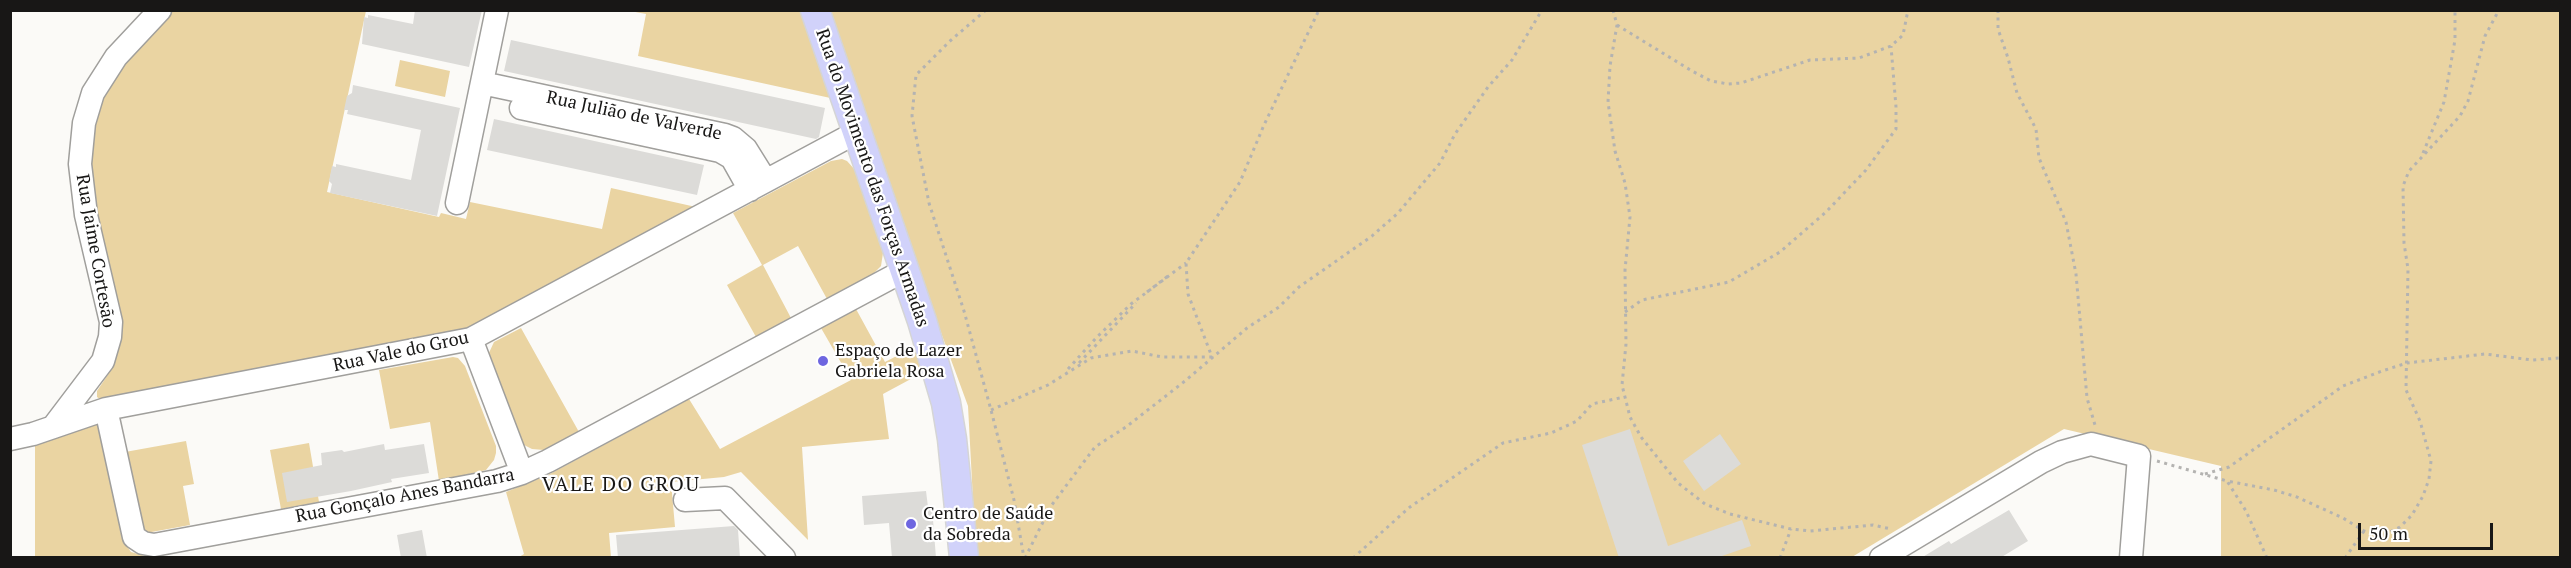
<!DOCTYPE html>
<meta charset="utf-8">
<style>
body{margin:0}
#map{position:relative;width:2571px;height:568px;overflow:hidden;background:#fbfaf7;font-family:"PT Serif",serif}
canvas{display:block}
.frame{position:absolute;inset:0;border:12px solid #181716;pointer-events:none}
.scale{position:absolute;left:2358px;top:523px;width:135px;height:27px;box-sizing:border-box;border:3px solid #181716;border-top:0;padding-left:8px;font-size:18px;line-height:21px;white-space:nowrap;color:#181716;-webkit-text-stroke:4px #fff;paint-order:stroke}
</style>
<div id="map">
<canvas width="2571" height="568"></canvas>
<div class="frame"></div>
<div class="scale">50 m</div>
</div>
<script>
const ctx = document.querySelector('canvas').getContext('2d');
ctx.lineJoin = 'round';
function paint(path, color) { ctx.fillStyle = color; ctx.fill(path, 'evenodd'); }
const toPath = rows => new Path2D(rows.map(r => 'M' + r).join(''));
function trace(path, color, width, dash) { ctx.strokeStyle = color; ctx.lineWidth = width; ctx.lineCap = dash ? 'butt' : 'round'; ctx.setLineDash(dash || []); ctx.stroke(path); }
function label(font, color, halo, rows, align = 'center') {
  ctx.font = font + ' "PT Serif",serif'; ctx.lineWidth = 4.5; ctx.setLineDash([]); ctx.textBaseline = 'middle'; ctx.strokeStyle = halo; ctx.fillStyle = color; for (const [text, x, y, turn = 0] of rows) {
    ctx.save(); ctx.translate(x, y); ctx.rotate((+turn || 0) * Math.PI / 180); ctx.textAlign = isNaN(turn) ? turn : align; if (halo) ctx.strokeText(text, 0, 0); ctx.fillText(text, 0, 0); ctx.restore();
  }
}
const green = toPath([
 [169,11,366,11,327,192,439,217,441,213,466,219,470,202,602,229,611,188,696,207,466,330,102,401,97,397,97,391,113,367,115,357,94,234,88,141,108,81],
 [630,11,806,11,835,99,638,56,646,14],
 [826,11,2560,11,2560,557,2221,557,2221,466,2064,429,1852,557,976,557,968,406,830,31],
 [400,60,450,71,445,97,395,86],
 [842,159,847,161,856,171,883,253,881,266,872,275,827,299,798,246,763,265,791,318,756,337,727,285,762,265,733,213,831,161],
 [856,309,885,362,914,347,922,373,883,394,889,439,802,447,808,540,741,472,724,477,671,482,675,527,609,533,611,557,519,557,524,554,506,492,548,475,689,399,720,449,851,380,821,328],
 [521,328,579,432,544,450,532,449,522,444,488,355,494,342],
 [453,357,458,358,465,366,496,446,496,453,494,460,486,470,439,481,430,422,390,429,379,370],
 [98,419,122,539,131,552,149,557,35,557,35,442],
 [186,441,194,484,183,486,190,525,146,533,143,531,125,452],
 [309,443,319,502,281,509,270,450]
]);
const building = toPath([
 [415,10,482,10,469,67,362,44,364,17,368,18,368,15,413,24],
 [511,40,825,108,819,137,816,139,504,71],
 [353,85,460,108,437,216,330,193,332,184,329,181,332,166,336,167,336,164,411,180,421,130,347,114,348,110,344,110,347,96,352,93],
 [494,119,704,165,697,195,487,150],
 [1630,429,1668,546,1742,520,1751,546,1716,558,1619,558,1582,445],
 [1720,434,1741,464,1704,491,1683,461],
 [384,444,385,450,424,444,429,473,391,479,392,482,351,491,287,502,282,473,322,465,321,453,342,450,344,452],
 [926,491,928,507,932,507,936,558,892,558,889,523,864,525,862,496],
 [2009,510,2028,541,2000,558,1921,558,1949,541,1951,544],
 [734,526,738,530,740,558,618,558,616,535],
 [422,530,427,558,401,558,397,535]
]);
const path = toPath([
 [986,10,950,41,916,75,912,116,929,203,964,311,991,410,1014,500,1024,558],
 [1613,10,1617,25,1610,66,1608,102,1615,151,1625,183,1630,217,1625,270,1626,344,1622,385,1630,417,1641,437,1678,483,1705,504,1730,514,1791,529,1810,531,1873,525,1891,529],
 [1998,10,1998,29,2008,58,2017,93,2036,129,2039,158,2066,222,2076,274,2087,398,2095,425],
 [1617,25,1692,71,1711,81,1728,84,1741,83,1810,60,1859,58,1891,46,1903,35,1908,10],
 [2423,153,2444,102,2455,40,2455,10],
 [1147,292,1168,276],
 [1625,312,1642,300,1729,282,1780,252,1826,212,1866,170,1896,129,1896,107,1891,46],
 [1079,363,1136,303],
 [1068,369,1096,338,1131,304,1186,263],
 [991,410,1048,385,1091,358,1132,351,1162,357,1212,357,1188,294,1186,263,1240,182,1264,125,1319,10],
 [2157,461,2227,481],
 [2205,474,2229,467,2343,386,2382,371,2407,363,2485,354,2532,360,2560,358],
 [1025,558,1051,506,1095,447,1126,427,1185,381,1247,328,1279,307,1299,287,1372,236,1398,213,1440,163,1455,134,1488,87,1512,60,1542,10],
 [1353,558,1410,507,1503,443,1551,433,1577,421,1592,404,1624,397],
 [1780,558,1791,529],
 [2267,558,2246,511,2227,481,2274,490,2297,497,2343,518,2364,531,2382,536,2400,527,2412,515,2423,496,2429,479,2431,461,2420,421,2406,390,2408,269,2404,243,2403,186,2409,171,2460,116,2468,101,2485,36,2499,10],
 [2345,558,2364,531]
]);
const minor = toPath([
 [482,83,725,135,733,138,746,149,766,181],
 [521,108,720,151,732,158,750,190],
 [457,203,497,10],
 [471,339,522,473],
 [106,409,134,537,143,543,154,545,497,481,522,473,548,461,905,270],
 [53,427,103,361,110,337,111,322,86,215,80,164,84,123,93,93,116,57,160,10],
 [10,439,33,434,106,409,471,339,857,132],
 [685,500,725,498,784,558],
 [1881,558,2041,462,2062,452,2091,444,2139,456,2131,558]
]);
const major = toPath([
 [815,10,922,321,946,403,952,439,964,558]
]);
const markers = [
 [823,361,6,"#6e66e0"],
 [911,524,6,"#6e66e0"]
];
const streetNames = [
 ["Rua Julião de Valverde",634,116,12],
 ["Rua do Movimento das Forças Armadas",872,178,71],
 ["Rua Jaime Cortesão",95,251,80],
 ["Rua Vale do Grou",401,352,-12],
 ["Rua Gonçalo Anes Bandarra",405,496,-11]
];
const poiNames = [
 ["Espaço de Lazer",835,351],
 ["Gabriela Rosa",835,372],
 ["Centro de Saúde",923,514],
 ["da Sobreda",923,535]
];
const neighbourhoodNames = [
 ["VALE DO GROU",621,485]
];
paint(green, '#ead4a2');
paint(building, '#dcdbd8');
trace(minor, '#a09f9c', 25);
trace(major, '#d5d5d5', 31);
trace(path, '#b4b3b1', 3, [3, 4.5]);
trace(minor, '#fff', 22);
trace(major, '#d1d2fa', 28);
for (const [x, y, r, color] of markers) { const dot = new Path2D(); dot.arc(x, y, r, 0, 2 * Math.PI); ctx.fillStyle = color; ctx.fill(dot); trace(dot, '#fff', 2); }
label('18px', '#181716', '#fff', streetNames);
label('18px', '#181716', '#fff', poiNames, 'left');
ctx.letterSpacing = '1.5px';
label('20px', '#181716', '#fff', neighbourhoodNames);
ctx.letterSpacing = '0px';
</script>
